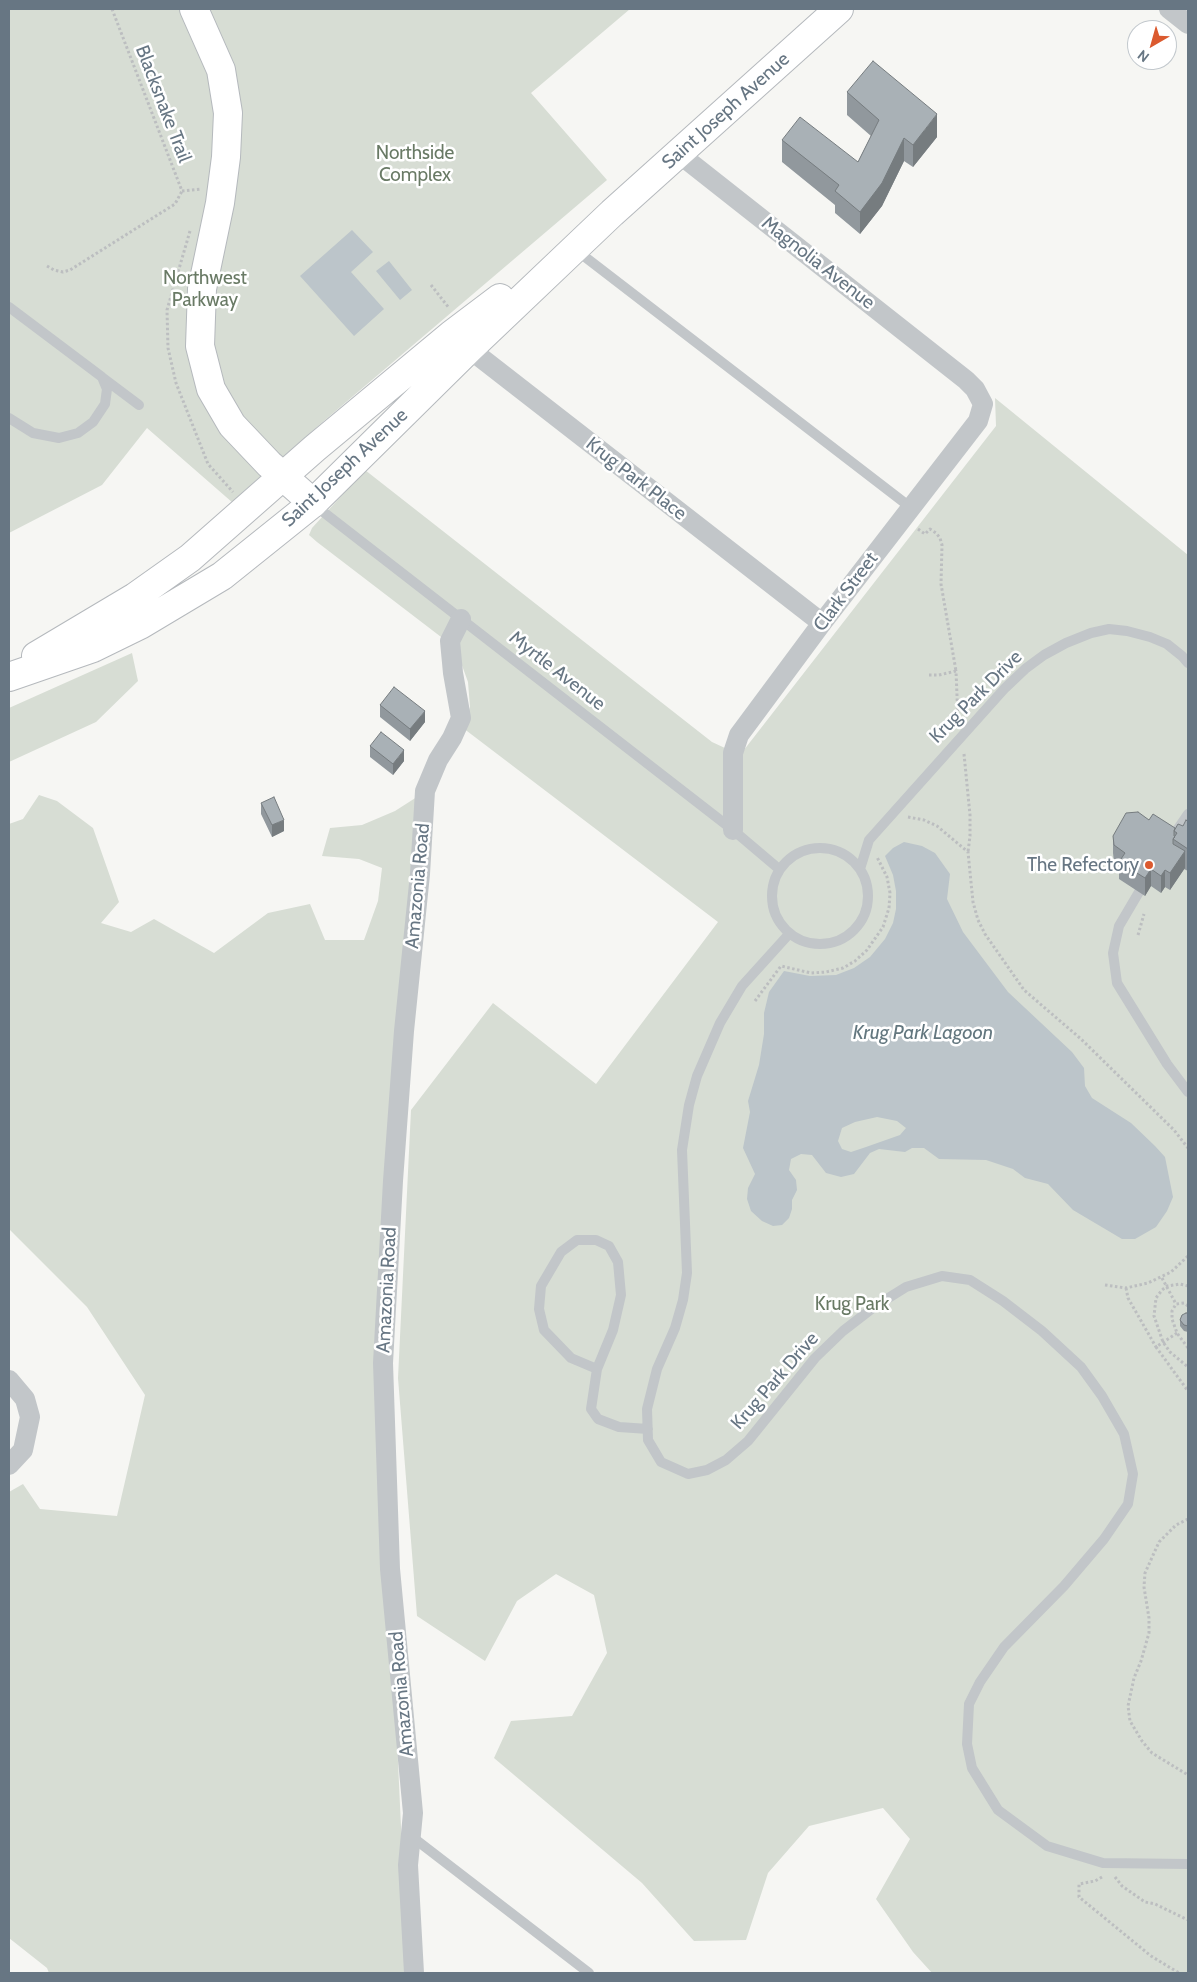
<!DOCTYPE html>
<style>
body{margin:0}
#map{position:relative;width:1197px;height:1982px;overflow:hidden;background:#f6f6f3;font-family:Cabin,sans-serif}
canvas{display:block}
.frame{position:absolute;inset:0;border:10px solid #677683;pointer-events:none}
.north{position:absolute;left:1127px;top:20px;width:50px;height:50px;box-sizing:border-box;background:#fff;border:1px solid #c2c8cd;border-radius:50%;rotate:218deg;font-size:14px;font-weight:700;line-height:20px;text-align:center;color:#677683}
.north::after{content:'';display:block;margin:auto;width:18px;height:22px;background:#db5a2f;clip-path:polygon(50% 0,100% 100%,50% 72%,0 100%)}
</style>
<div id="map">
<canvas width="1197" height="1982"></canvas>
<div class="frame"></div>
<div class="north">N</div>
</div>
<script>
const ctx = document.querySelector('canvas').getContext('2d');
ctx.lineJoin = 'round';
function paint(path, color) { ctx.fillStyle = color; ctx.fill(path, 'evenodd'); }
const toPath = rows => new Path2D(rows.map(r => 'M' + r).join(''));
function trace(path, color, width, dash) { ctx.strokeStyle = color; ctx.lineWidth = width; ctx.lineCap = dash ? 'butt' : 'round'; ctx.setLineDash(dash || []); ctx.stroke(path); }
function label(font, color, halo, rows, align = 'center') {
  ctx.font = font + ' Cabin,sans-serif'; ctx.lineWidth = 5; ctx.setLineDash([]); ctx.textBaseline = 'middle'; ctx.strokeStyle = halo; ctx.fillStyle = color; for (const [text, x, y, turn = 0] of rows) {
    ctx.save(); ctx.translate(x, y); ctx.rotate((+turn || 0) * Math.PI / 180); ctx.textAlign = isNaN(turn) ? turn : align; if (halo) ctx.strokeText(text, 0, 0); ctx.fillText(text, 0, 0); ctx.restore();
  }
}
const green = toPath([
 [9,9,630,9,531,93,607,180,325,420,244,491,233,503,147,428,102,485,9,533],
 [995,398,1188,555,1188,1973,932,1973,913,1952,876,1899,910,1839,883,1808,809,1826,768,1873,746,1940,694,1941,642,1883,494,1758,511,1721,572,1716,607,1653,594,1595,556,1574,517,1601,485,1661,417,1616,398,1378,411,1110,493,1003,596,1084,718,922,463,728,470,707,468,682,459,657,445,640,317,542,309,535,312,528,365,470,712,742,740,755,996,426],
 [132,653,138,681,96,722,9,762,9,708],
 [39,795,57,801,93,828,119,902,101,923,131,932,154,919,214,953,268,913,310,904,325,940,364,940,378,901,382,868,359,859,322,856,330,828,362,825,395,811,420,795,380,1371,404,1892,410,1973,49,1973,47,1968,9,1938,9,1492,23,1484,40,1509,117,1516,145,1395,87,1307,9,1229,9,824,23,819]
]);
const water = toPath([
 [352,230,373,252,351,272,384,309,354,336,300,276],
 [389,261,412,290,400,300,376,271],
 [904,842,922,846,935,853,950,874,947,899,963,932,1008,992,1072,1052,1084,1068,1085,1086,1092,1098,1131,1123,1155,1146,1165,1157,1173,1197,1167,1211,1156,1227,1135,1239,1122,1239,1073,1210,1048,1184,1025,1178,1013,1169,986,1160,939,1159,924,1148,912,1148,905,1152,879,1149,870,1153,854,1174,841,1177,826,1173,812,1155,801,1154,791,1159,789,1170,796,1180,797,1190,792,1200,792,1209,789,1218,782,1225,773,1226,762,1221,751,1211,747,1199,748,1188,755,1174,743,1148,750,1112,748,1101,759,1065,764,1034,764,1013,769,992,784,971,810,976,836,975,854,968,870,957,885,939,893,923,896,909,896,891,893,875,885,856,893,848],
 [877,1117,897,1121,906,1128,900,1135,866,1147,851,1152,842,1149,838,1141,842,1128,855,1122]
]);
const path = toPath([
 [112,9,182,191],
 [182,191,201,189],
 [190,231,167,310,168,348,176,383,208,464,233,492],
 [47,266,54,270,63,272,70,270,175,204,182,191],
 [431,285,449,308],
 [918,529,925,534,930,529,936,533,940,538,942,545,941,584,956,671],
 [929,675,939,675,956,671,958,720],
 [964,754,970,815,970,836,968,852],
 [908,817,924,820,937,826,968,852,973,902,978,920,985,934,1024,990,1081,1039,1174,1130,1188,1148],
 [1138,935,1144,914],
 [755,1001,781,966,811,973,826,972,843,968,855,961,867,950,883,927,889,908,890,893,887,877,877,857],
 [1162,1278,1176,1304],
 [1105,1285,1126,1288,1148,1283,1171,1272,1188,1256],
 [1188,1286,1180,1284,1167,1286,1162,1290,1156,1298,1154,1316,1163,1342,1170,1352,1188,1367],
 [1126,1288,1128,1298,1156,1347],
 [1188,1306,1184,1303,1176,1304,1172,1311,1172,1319,1177,1333,1188,1348],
 [1177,1333,1156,1347,1188,1391],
 [1188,1519,1176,1525,1159,1542,1145,1573,1144,1587,1149,1618,1149,1633,1141,1661,1134,1678,1128,1706,1130,1721,1142,1741,1152,1753,1188,1775],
 [1102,1877,1095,1881,1079,1884,1079,1897,1151,1956,1179,1973],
 [1115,1877,1122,1886,1145,1902,1155,1904,1188,1920]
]);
const lane = toPath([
 [576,250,910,507],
 [9,307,102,377,107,389,105,404,93,422,78,433,59,438,33,433,9,418],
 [103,378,139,405],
 [313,504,733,830,779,869],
 [1173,836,1188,814],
 '772 896a48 48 0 1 1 96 0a48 48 0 1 1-96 0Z',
 [860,869,869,840,1005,688,1025,669,1044,655,1066,643,1091,633,1109,629,1127,631,1150,637,1167,644,1182,656,1188,663],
 [1139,892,1119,926,1113,953,1117,983,1167,1064,1188,1092],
 [789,934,742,986,720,1023,697,1076,689,1105,682,1150,687,1273,683,1300,675,1328,657,1369,647,1409,648,1440,661,1462,688,1474,707,1470,726,1460,748,1441,815,1358,843,1331,874,1307,906,1287,942,1276,970,1280,1003,1301,1042,1331,1081,1367,1102,1396,1124,1434,1133,1474,1128,1504,1104,1539,1064,1586,1004,1647,980,1682,969,1704,967,1744,972,1768,998,1810,1047,1846,1103,1863,1188,1864],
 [597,1369,571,1358,544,1330,539,1309,541,1286,561,1252,577,1240,596,1240,609,1246,618,1262,621,1295,613,1330,597,1369,591,1409,598,1419,619,1427,648,1429],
 [411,1836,589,1973]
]);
const street = toPath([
 [1169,9,1188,24],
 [678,153,966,380,975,389,983,404,978,421,822,623,739,735,733,753,733,830],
 [458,340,822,623],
 [9,1380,25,1399,30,1417,23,1450,9,1465],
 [414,1973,408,1865,413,1813,390,1569,383,1363,393,1181,404,1031,420,874,425,791,438,760,452,738,461,718,453,673,450,641,461,619]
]);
const secondary = toPath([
 [194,9,221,70,228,113,226,157,220,203,202,289,200,346,211,389,232,425,269,464,313,503]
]);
const primary = toPath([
 [36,656,135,597,190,558,315,448,451,335,500,298],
 [9,677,93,648,140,625,222,576,313,503,469,349,612,213,839,9]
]);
const wall = toPath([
 [847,92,937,137,913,167,904,161,882,206,860,234,835,213,835,205,782,162,782,140,858,162,871,136,847,115],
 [380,705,425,722,410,741,380,717],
 [370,746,404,761,393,775,370,757],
 [261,803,284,831,272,837,261,814],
 [1149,820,1175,828,1183,826,1188,822,1188,871,1184,869,1170,890,1165,887,1161,893,1151,886,1145,896,1119,879,1119,866,1114,862,1113,853,1113,836],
 [1188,1313,1188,1332,1184,1331,1180,1326,1180,1320]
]);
const shadedWall = toPath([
 [937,114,937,137,913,167,913,145],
 [904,138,904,161,882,206,860,234,860,212],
 [425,711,425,722,410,741,410,729],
 [404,750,404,761,393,775,393,764],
 [284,820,284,831,272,837,272,825],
 [1185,851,1185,868,1170,890,1170,873],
 [1151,869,1151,886,1145,896,1145,878],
 [1165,870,1165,887,1161,893,1161,876]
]);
const building = toPath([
 [873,61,937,114,913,145,904,138,882,183,860,212,835,191,839,185,782,140,800,117,858,162,879,120,847,92,873,61],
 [394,687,425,711,410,729,380,705,394,687],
 [381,732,404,750,393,764,370,746,381,732],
 [274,797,284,820,272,825,261,803,274,797],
 [1138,812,1149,820,1153,814,1175,828,1174,831,1174,836,1175,837,1173,839,1173,844,1185,851,1170,873,1165,870,1161,876,1151,869,1145,878,1119,862,1125,853,1114,845,1113,836,1126,813,1138,812],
 [1186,820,1188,822,1188,849,1173,839,1177,833,1174,831,1178,824,1183,826,1186,820],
 [1186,1313,1188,1313,1188,1326,1184,1325,1180,1320,1182,1315,1186,1313]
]);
const markers = [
 [1149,865,5,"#db5a2f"]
];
const streetNames = [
 ["Blacksnake Trail",163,104,69],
 ["Saint Joseph Avenue",726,111,-42],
 ["Magnolia Avenue",818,263,38],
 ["Saint Joseph Avenue",345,468,-43],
 ["Krug Park Place",636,479,38],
 ["Clark Street",846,592,-53],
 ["Myrtle Avenue",557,671,38],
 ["Krug Park Drive",976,697,-45],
 ["Amazonia Road",418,886,-85],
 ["Amazonia Road",387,1290,-87],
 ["Krug Park Drive",775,1381,-49],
 ["Amazonia Road",402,1694,-95]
];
const parkNames = [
 ["Northside",415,153],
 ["Complex",415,175],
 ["Northwest",205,278],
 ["Parkway",205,300],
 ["Krug Park",852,1304]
];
const poiNames = [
 ["The Refectory",1139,865]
];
const waterNames = [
 ["Krug Park Lagoon",923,1033]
];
paint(green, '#d7ddd4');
paint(water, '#bcc5ca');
trace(secondary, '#b5b9bd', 30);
trace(primary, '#b5b9bd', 30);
trace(path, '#bcbec0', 3, [2.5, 2.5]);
trace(lane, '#c2c6c9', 10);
trace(street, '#c2c6c9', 20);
trace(secondary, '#fff', 28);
trace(primary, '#fff', 28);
paint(wall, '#91989d');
paint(shadedWall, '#767c7f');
paint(building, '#a9b1b6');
trace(building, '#767c7f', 1);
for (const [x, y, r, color] of markers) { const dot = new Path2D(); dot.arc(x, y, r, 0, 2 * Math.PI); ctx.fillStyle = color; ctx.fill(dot); trace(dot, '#fff', 2); }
label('19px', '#677683', '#fff', streetNames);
label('19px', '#697a65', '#fff', parkNames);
label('19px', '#677683', '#fff', poiNames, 'right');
label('italic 20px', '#63777f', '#fff', waterNames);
</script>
